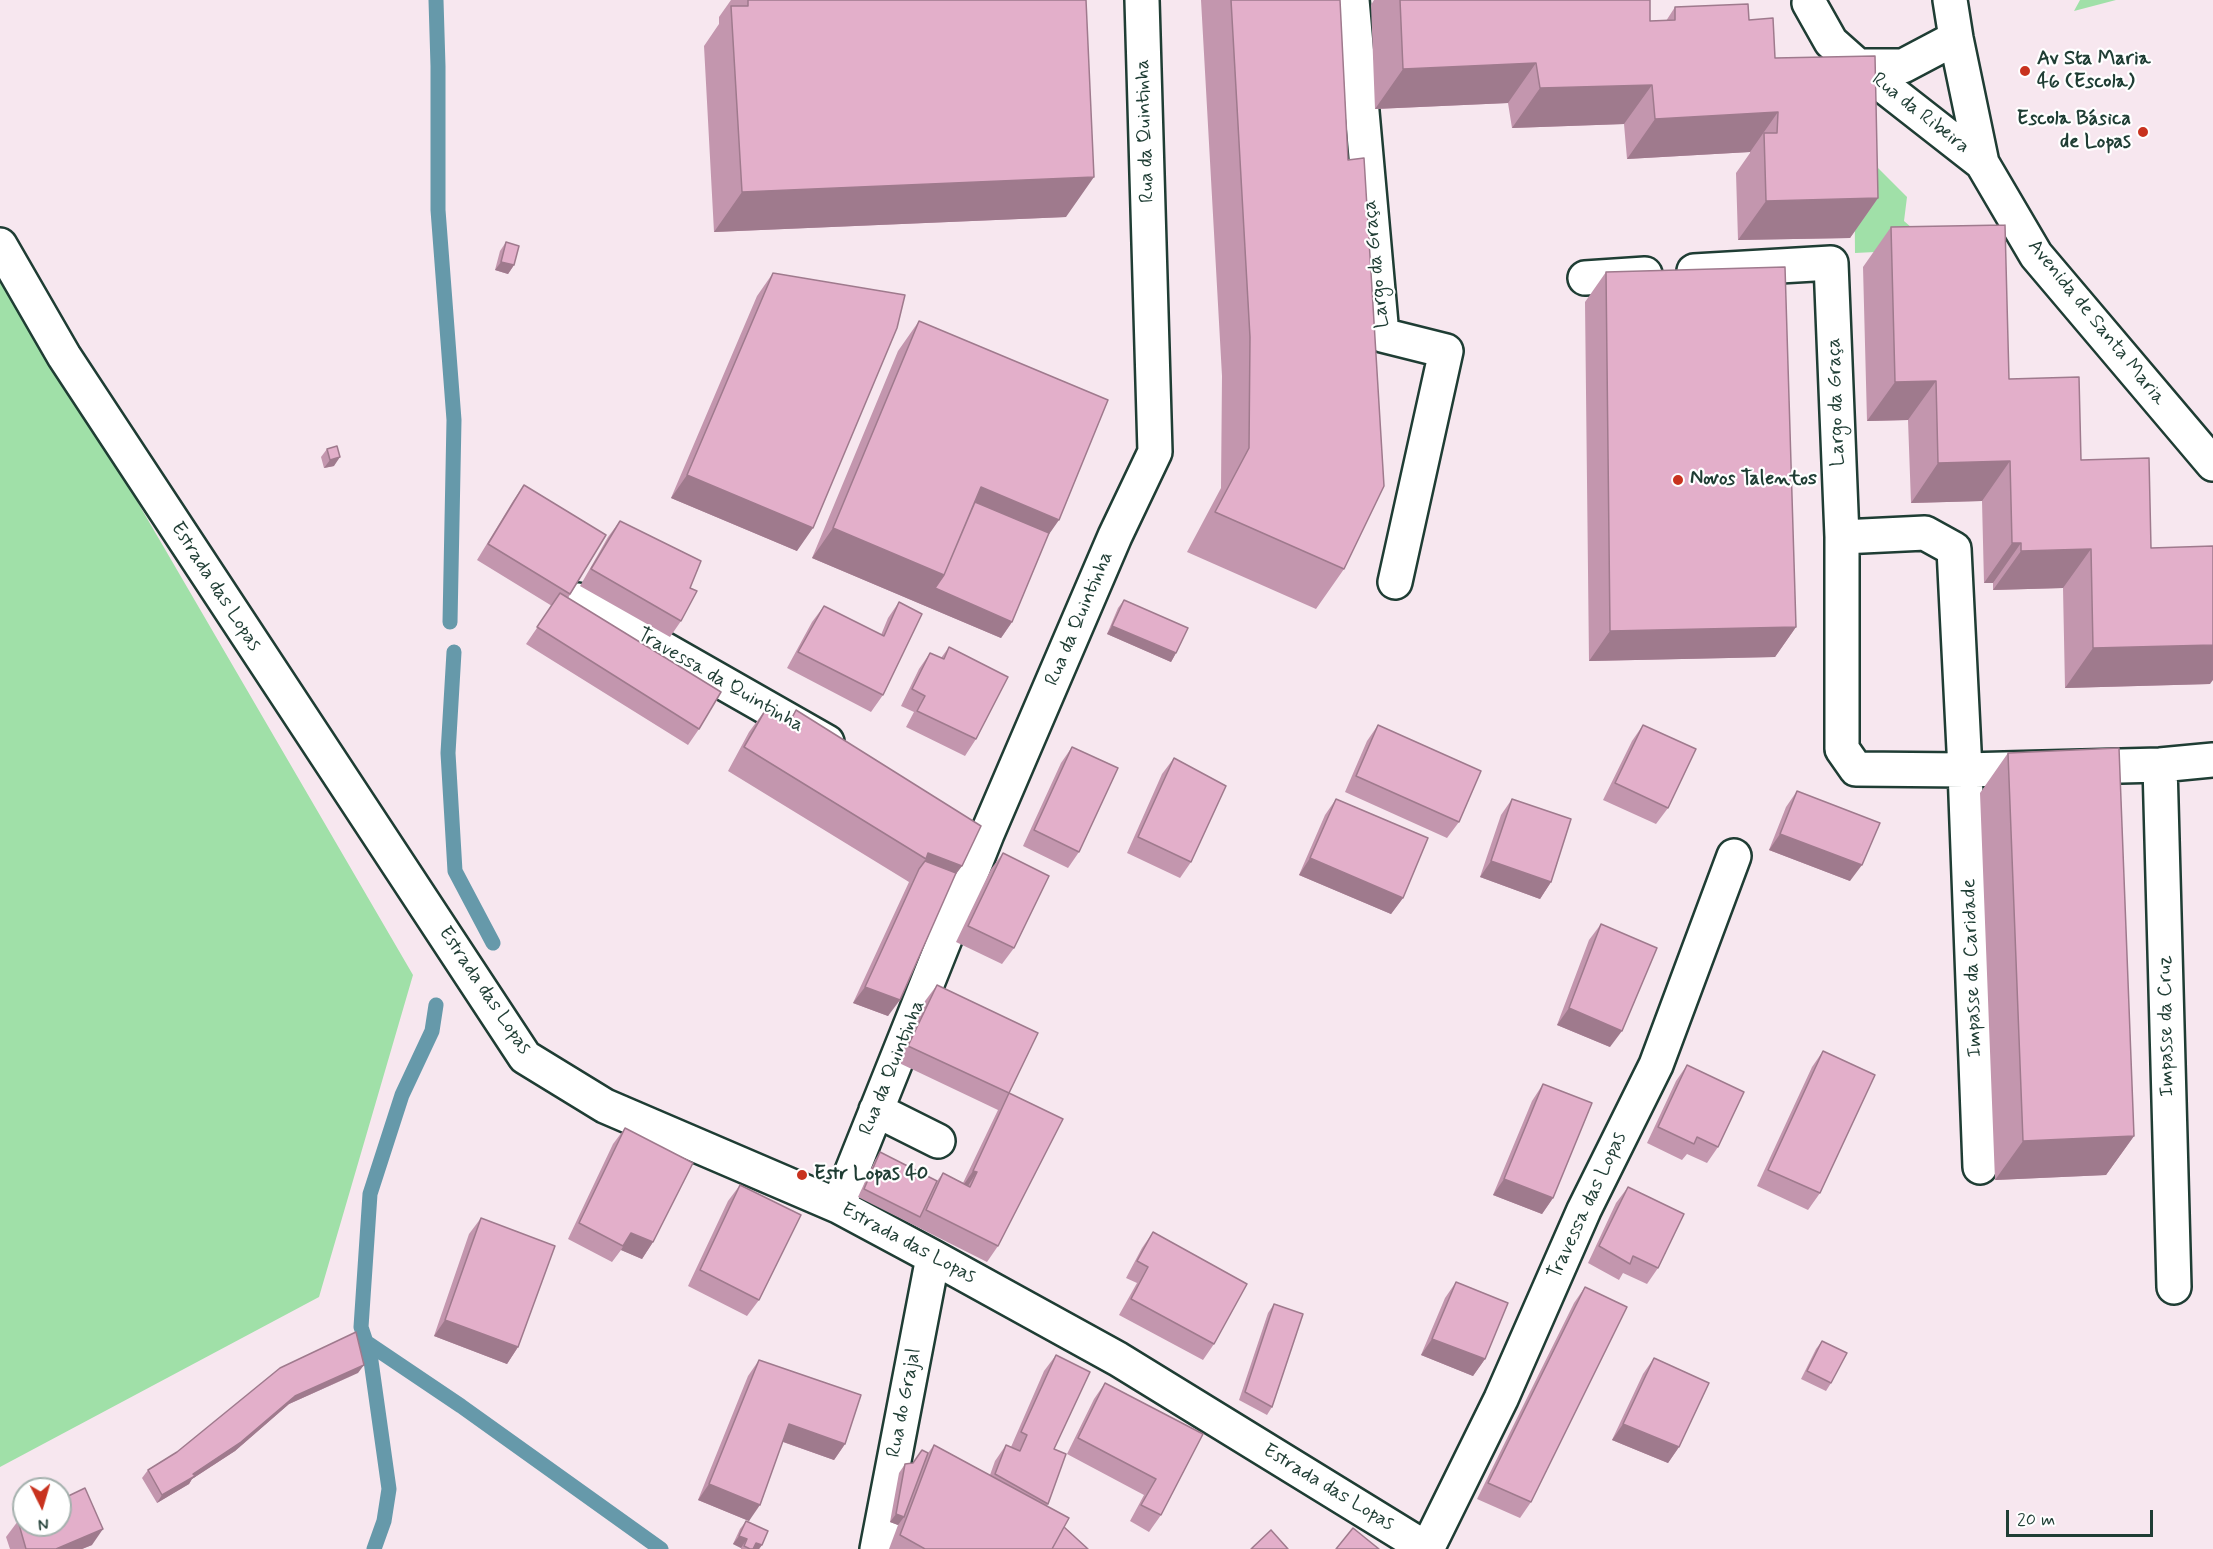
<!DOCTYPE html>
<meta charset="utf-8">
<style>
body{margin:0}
#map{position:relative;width:2213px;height:1549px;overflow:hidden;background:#f7e7ef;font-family:Mynerve,sans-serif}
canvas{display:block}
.north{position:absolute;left:12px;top:1477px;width:60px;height:60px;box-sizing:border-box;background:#fff;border:2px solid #a5b1ae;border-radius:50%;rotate:175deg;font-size:16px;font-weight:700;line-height:24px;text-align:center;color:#1f3d34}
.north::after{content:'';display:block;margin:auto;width:21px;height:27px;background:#c8321e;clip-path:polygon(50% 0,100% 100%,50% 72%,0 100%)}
.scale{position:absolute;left:2006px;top:1510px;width:147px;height:27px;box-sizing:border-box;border:3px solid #1f3d34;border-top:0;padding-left:8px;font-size:18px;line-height:21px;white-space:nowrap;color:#1f3d34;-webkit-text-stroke:4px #fff;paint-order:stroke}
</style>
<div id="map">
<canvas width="2213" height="1549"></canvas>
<div class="north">N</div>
<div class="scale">20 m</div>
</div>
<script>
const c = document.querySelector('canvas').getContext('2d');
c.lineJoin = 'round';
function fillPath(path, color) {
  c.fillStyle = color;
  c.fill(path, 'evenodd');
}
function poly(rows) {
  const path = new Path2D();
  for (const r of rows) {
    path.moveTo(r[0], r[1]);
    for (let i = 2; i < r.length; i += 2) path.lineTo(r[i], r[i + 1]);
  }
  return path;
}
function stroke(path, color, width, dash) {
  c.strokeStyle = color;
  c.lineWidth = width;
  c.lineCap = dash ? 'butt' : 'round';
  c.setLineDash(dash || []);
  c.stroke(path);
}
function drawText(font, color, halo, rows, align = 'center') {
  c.font = font + ' Mynerve,sans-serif';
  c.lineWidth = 4.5;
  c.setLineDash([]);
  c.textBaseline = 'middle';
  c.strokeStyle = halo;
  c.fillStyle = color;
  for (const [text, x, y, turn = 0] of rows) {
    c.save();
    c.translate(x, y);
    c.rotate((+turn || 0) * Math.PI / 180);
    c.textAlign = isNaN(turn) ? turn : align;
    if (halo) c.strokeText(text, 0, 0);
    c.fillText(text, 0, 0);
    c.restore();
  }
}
fillPath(poly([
 [2080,0,2116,0,2074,11],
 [1854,144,1907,197,1904,221,1936,249,1855,253],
 [0,266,413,975,319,1297,0,1467]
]), '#a0e0a8');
stroke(poly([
 [436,0,438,66,438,210,454,420,450,622],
 [454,652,448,753,455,871,493,943],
 [436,1005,432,1031,402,1095,370,1194,361,1327,366,1342,461,1406,661,1549],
 [366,1342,371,1361,389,1489,384,1521,374,1549]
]), '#69a', 15);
const minor = poly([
 [1352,0,1382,335,1446,351,1395,582],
 [1950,0,1956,38,1982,163,2036,255,2213,464],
 [1809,3,1831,42,1858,66,1903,66,1956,38],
 [1858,66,1982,163],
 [0,245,64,356,525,1057,605,1106,838,1206,933,1257,1118,1359,1427,1549],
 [1694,271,1831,263,1842,537,1842,749,1856,769,1965,770,2160,765,2213,760],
 [1585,278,1645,274],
 [1842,537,1925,533,1954,549,1965,770,1980,1167],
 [578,600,827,742],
 [2160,765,2174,1287],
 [876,1110,938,1141],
 [838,1206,987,834,1115,536,1155,452,1142,0],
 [877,1549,933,1257],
 [1427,1549,1501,1399,1584,1210,1656,1065,1734,856]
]);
stroke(minor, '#1f3d34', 38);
stroke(minor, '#fff', 33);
fillPath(poly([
 [731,0,1086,0,1066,217,714,232,704,46,719,24,719,17],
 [1201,0,1340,0,1348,160,1344,569,1316,609,1187,552,1221,488,1222,376],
 [1374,0,1650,0,1650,21,1666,21,1675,7,1749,20,1775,58,1878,198,1850,238,1738,240,1736,173,1750,153,1750,152,1627,159,1624,124,1512,128,1508,103,1375,109,1371,5],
 [1891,227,2009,379,2081,460,2151,548,2210,684,2065,688,2063,588,1993,590,1993,583,1984,583,1982,501,1911,503,1908,420,1867,421,1863,267],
 [506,242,514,265,508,274,495,270,500,251],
 [1606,272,1796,627,1775,657,1589,661,1585,302],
 [773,273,797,551,671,498,757,296],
 [919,321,1049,533,1012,622,1001,638,812,558,898,351],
 [327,449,334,466,324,468,321,457],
 [524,485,606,535,568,598,699,729,688,745,526,644,552,606,477,560,513,501],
 [620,521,690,588,681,621,670,637,580,586,608,537],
 [1124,600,1176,653,1171,662,1107,634,1118,608],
 [899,602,883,695,871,712,787,668,812,622,824,606,881,635,888,618],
 [949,647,976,739,965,756,906,727,914,712,901,706,919,669,930,653,941,658],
 [766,709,787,723,796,710,962,866,956,873,888,1016,853,1003,909,882,728,771,749,732],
 [1378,725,1459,822,1447,838,1345,792,1367,741],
 [1643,725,1668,808,1656,824,1603,800,1632,741],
 [1072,747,1079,852,1068,868,1023,846,1061,763],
 [2008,753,2134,1136,2106,1175,1995,1180,1980,793],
 [1174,758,1191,862,1180,878,1127,853,1162,774],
 [1797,791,1850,881,1769,850,1786,807],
 [1336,799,1403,898,1391,914,1299,875,1325,815],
 [1512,799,1551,882,1540,899,1480,877,1501,815],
 [1003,853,1014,948,1002,964,956,942,991,869],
 [1601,924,1610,1047,1557,1025,1589,940],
 [937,985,1009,1093,998,1246,987,1262,858,1197,875,1160,880,1152,937,1181,943,1173,963,1183,998,1110,897,1062,925,1001],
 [1823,1051,1820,1193,1808,1210,1757,1186,1812,1067],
 [1687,1065,1718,1147,1707,1163,1687,1154,1682,1160,1647,1143,1676,1081],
 [1543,1084,1553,1198,1542,1214,1493,1195,1532,1101],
 [625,1128,653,1242,642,1259,621,1250,612,1262,568,1239,613,1144],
 [740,1185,759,1300,747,1316,688,1286,728,1201],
 [1628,1187,1658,1268,1647,1284,1623,1273,1619,1280,1588,1263,1616,1203],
 [481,1218,518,1347,507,1364,434,1336,469,1234],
 [1153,1232,1214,1344,1203,1360,1119,1315,1137,1283,1126,1278,1142,1248],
 [1456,1282,1485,1359,1473,1376,1421,1355,1445,1298],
 [1585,1287,1531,1502,1520,1518,1477,1499,1574,1303],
 [1274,1304,1272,1407,1267,1415,1239,1400,1268,1313],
 [1822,1341,1831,1383,1826,1391,1801,1379,1816,1349],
 [1056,1355,1054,1449,1048,1504,1047,1506,1064,1527,1088,1549,889,1549,898,1525,890,1522,899,1473,905,1464,913,1463,928,1453,934,1445,990,1475,995,1461,1006,1445,1011,1447,1044,1371],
 [1654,1358,1679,1447,1668,1463,1612,1440,1643,1374],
 [759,1360,845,1444,834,1460,783,1442,749,1521,698,1500,748,1376],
 [358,1373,289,1404,235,1451,192,1479,189,1484,157,1503,142,1478,148,1470,177,1452],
 [1105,1383,1203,1434,1161,1515,1149,1532,1130,1521,1144,1495,1067,1454,1094,1399],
 [18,1521,92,1545,82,1549,10,1549,6,1537],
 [746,1521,762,1545,759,1549,741,1549,741,1548,733,1544,740,1529]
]), '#c396ae');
fillPath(poly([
 [1536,63,1508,103,1375,109,1403,69],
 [1652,85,1624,124,1512,128,1540,88],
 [1778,112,1750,152,1627,159,1655,119],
 [1094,177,1066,217,714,232,742,192],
 [1878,198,1850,238,1738,240,1766,201],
 [501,262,514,265,508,274,495,270],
 [1936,381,1908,420,1867,421,1895,382],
 [340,457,334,466,324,468,330,460],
 [2010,461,1982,501,1911,503,1938,463],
 [687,475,813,528,797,551,671,498],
 [981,487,1059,520,1038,550,964,519],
 [833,528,944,575,1012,622,1001,638,812,558],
 [2012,543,2021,543,1993,583,1984,583],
 [2091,549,2063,588,1993,590,2021,551],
 [1112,626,1176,653,1171,662,1107,634],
 [1796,627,1775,657,1589,661,1610,631],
 [2213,645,2213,680,2210,684,2065,688,2093,648],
 [1780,834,1862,865,1850,881,1769,850],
 [928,853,962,866,945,889,919,869,926,859],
 [1310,858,1403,898,1391,914,1299,875],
 [1491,861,1551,882,1540,899,1480,877],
 [865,987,900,1000,888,1016,853,1003],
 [1569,1008,1622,1031,1610,1047,1557,1025],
 [2134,1136,2106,1175,1995,1180,2023,1141],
 [973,1171,977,1172,966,1189,962,1187],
 [1504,1179,1553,1198,1542,1214,1493,1195],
 [631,1233,653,1242,642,1259,621,1250],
 [445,1320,518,1347,507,1364,434,1336],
 [1432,1339,1485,1359,1473,1376,1421,1355],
 [364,1365,358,1373,289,1404,235,1451,192,1479,189,1484,157,1503,162,1495,193,1474,295,1396],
 [789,1424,845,1444,834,1460,778,1440],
 [1623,1424,1679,1447,1668,1463,1612,1440],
 [709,1484,760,1505,749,1521,698,1500],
 [896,1514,904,1517,898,1525,890,1522],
 [103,1529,92,1545,82,1549,56,1549],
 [739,1536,747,1539,741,1548,733,1544],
 [756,1543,762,1545,759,1549,752,1549]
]), '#9f7a8d');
const building = poly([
 [748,0,1086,0,1094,177,742,192,731,6,748,6,748,0],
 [1231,0,1340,0,1348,160,1364,158,1384,486,1344,569,1215,512,1249,448,1250,337,1231,0],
 [1400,0,1650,0,1650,21,1675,20,1675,7,1748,4,1749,20,1773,18,1775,58,1875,56,1878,198,1766,201,1764,133,1777,133,1778,112,1655,119,1652,85,1540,88,1536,63,1403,69,1400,0],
 [2005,225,2009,379,2079,377,2081,460,2149,458,2151,548,2213,546,2213,645,2093,648,2091,549,2021,551,2021,543,2012,543,2010,461,1938,463,1936,381,1895,382,1891,227,2005,225],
 [506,242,519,246,514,265,501,262,506,242],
 [1785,267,1796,627,1610,631,1606,272,1785,267],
 [773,273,905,295,897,328,813,528,687,475,773,273],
 [919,321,1108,400,1059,520,981,487,944,575,833,528,919,321],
 [337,446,340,457,330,460,327,449,337,446],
 [524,485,606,535,570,594,488,544,524,485],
 [975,502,1049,533,1012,622,935,588,944,575,975,502],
 [620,521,701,561,690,588,697,591,681,621,591,569,620,521],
 [560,593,721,692,699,729,537,627,560,593],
 [1124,600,1188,628,1176,653,1112,626,1124,600],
 [899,602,922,614,883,695,798,652,824,606,884,636,899,602],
 [949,647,1008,677,976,739,917,711,925,696,912,689,930,653,944,659,949,647],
 [766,709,789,724,796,710,981,826,962,866,928,853,926,859,744,747,766,709],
 [1378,725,1481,771,1459,822,1356,776,1378,725],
 [1643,725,1696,749,1668,808,1615,783,1643,725],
 [1072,747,1118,768,1079,852,1034,830,1072,747],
 [2119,748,2134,1136,2023,1141,2008,753,2119,748],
 [1174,758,1226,786,1191,862,1138,837,1174,758],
 [1797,791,1880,823,1862,865,1780,834,1797,791],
 [1336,799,1428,838,1403,898,1310,858,1336,799],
 [1512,799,1571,819,1551,882,1491,861,1512,799],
 [1003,853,1049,876,1014,948,968,926,1003,853],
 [925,861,956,873,900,1000,865,987,919,869,925,861],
 [1601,924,1657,948,1622,1031,1569,1008,1601,924],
 [937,985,1038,1033,1009,1093,908,1046,937,985],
 [1823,1051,1875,1075,1820,1193,1768,1170,1823,1051],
 [1687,1065,1744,1092,1718,1147,1697,1137,1694,1144,1658,1127,1687,1065],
 [1543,1084,1592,1103,1553,1198,1504,1179,1543,1084],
 [1009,1093,1063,1119,998,1246,926,1210,943,1173,970,1187,977,1172,973,1171,1009,1093],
 [625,1128,693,1163,653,1242,631,1233,623,1246,579,1223,625,1128],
 [880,1152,937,1181,920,1217,864,1189,880,1152],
 [740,1185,801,1215,759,1300,700,1270,740,1185],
 [1628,1187,1684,1214,1658,1268,1633,1256,1630,1264,1599,1246,1628,1187],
 [481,1218,555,1246,518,1347,445,1320,481,1218],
 [1153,1232,1247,1284,1214,1344,1131,1299,1148,1267,1137,1261,1153,1232],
 [1456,1282,1508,1303,1485,1359,1432,1339,1456,1282],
 [1585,1287,1627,1307,1531,1502,1488,1483,1585,1287],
 [1274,1304,1303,1314,1272,1407,1245,1392,1274,1304],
 [356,1332,364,1365,295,1396,241,1442,193,1474,195,1476,162,1495,148,1470,177,1452,280,1368,356,1332],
 [1822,1341,1847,1353,1831,1383,1807,1371,1822,1341],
 [1056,1355,1090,1372,1054,1449,1066,1454,1048,1504,995,1474,1006,1445,1020,1451,1027,1435,1021,1432,1056,1355],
 [1654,1358,1709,1383,1679,1447,1623,1424,1654,1358],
 [759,1360,861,1395,845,1444,789,1424,760,1505,709,1484,759,1360],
 [1105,1383,1203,1434,1161,1515,1141,1505,1156,1479,1078,1438,1105,1383],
 [934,1445,1069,1518,1052,1549,925,1549,900,1535,934,1445],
 [922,1450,928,1453,904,1517,896,1514,905,1464,913,1463,922,1450],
 [85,1488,103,1529,56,1549,26,1549,18,1521,24,1517,24,1525,60,1525,60,1500,85,1488],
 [746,1521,768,1531,762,1545,756,1543,753,1549,750,1549,744,1546,747,1539,739,1536,746,1521],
 [1064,1527,1088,1549,1052,1549,1064,1527],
 [1353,1528,1379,1549,1336,1549,1353,1528],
 [1271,1530,1288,1549,1251,1549,1271,1530]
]);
fillPath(building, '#e3afca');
stroke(building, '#9f7a8d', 1.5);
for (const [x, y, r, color] of [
 [2025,71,6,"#c8321e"],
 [2143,132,6,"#c8321e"],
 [1678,480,6,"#c8321e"],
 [802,1175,6,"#c8321e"]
]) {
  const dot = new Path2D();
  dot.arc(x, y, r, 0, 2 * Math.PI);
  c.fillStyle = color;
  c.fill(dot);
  stroke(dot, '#fff', 2);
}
drawText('bold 20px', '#1f3d34', '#fff', [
 ["Av Sta Maria",2037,60],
 ["46 (Escola)",2037,83],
 ["Escola Básica",2131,120,"right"],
 ["de Lopas",2131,143,"right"],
 ["Novos Talentos",1690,480],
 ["Estr Lopas 40",814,1175]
], 'left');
drawText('20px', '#1f3d34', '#fff', [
 ["Rua da Ribeira",1920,114,38],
 ["Rua da Quintinha",1146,131,-92],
 ["Largo da Graça",1377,264,-96],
 ["Avenida de Santa Maria",2096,323,51],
 ["Largo da Graça",1837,402,-92],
 ["Estrada das Lopas",215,587,57],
 ["Rua da Quintinha",1080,619,-67],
 ["Travessa da Quintinha",720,681,30],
 ["Impasse da Caridade",1973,968,-92],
 ["Estrada das Lopas",484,991,56],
 ["Impasse da Cruz",2167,1026,-91],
 ["Rua da Quintinha",893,1068,-68],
 ["Travessa das Lopas",1588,1206,-65],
 ["Estrada das Lopas",908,1244,28],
 ["Rua do Grajal",905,1403,-79],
 ["Estrada das Lopas",1328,1488,31]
]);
</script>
